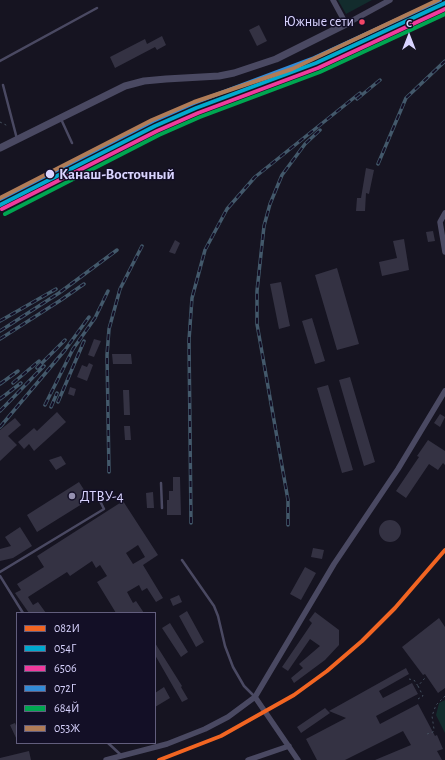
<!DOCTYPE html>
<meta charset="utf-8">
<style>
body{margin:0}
#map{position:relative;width:445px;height:760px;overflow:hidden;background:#161421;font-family:"Alegreya Sans",sans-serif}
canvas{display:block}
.legend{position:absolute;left:16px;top:612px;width:140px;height:132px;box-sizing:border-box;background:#130f26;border:1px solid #625e7d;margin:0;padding:5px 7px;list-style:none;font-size:12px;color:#d9d4ff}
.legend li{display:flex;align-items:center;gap:8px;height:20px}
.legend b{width:20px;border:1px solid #625e7d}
.north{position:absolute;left:389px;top:16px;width:40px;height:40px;-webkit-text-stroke:3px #130f26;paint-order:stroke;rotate:0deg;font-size:11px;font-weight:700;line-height:16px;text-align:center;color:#d9d4ff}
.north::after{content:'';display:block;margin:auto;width:14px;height:18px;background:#d9d4ff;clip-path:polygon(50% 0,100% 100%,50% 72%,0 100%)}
</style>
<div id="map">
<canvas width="445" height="760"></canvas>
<ul class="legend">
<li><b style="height:5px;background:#f26522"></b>082И</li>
<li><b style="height:5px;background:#00a9ce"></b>054Г</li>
<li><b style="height:5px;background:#f13a9d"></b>6506</li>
<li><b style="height:5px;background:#338bd7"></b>072Г</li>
<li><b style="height:5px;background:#00a651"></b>684Й</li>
<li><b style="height:5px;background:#b07c57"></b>053Ж</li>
</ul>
<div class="north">С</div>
</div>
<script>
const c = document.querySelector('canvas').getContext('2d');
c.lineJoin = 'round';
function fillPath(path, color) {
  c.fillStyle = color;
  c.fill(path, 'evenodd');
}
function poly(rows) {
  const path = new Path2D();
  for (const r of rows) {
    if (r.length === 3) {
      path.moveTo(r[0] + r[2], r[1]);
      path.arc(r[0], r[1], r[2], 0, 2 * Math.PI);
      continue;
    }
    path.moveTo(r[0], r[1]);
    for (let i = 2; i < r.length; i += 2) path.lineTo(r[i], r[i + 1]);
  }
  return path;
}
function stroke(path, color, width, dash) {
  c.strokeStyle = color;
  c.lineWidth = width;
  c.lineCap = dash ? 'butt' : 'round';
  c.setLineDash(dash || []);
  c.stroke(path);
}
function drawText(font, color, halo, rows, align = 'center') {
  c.font = font + ' "Alegreya Sans",sans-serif';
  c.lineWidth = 3;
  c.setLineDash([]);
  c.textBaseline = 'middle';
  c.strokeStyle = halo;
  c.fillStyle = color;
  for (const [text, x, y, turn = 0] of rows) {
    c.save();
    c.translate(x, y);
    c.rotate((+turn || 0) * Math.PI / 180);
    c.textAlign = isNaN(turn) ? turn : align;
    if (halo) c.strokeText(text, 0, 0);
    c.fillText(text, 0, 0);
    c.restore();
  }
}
fillPath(poly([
 [338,0,372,0,346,14],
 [445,700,445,733,436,715,439,703]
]), '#132c2d');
fillPath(poly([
 [259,25,267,41,257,46,249,30],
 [162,36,166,45,157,50,155,47,115,68,110,57,145,39,147,44],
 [366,168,374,170,369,194,366,193,365,211,356,211,357,198,361,198],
 [433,231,435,241,428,242,426,232],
 [404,239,409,270,382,276,379,262,397,258,393,241],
 [175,240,180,243,175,254,169,252],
 [337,268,359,344,337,350,315,275],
 [281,282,290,326,279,329,270,284],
 [312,318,325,361,315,364,302,321],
 [94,339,101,341,94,357,88,355],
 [112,354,131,354,132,364,113,364],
 [89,363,93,365,87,381,77,377,82,365,87,367],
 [350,377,375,462,364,466,339,380],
 [328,385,353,470,342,473,317,388],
 [70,387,76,389,74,396,68,394],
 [123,390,129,390,130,415,124,415],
 [57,412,66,422,34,451,29,444,24,449,18,442,34,428,37,431],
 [440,414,445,417,440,427,434,423],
 [15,418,21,425,8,436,17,445,0,461,0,430],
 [124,426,130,426,131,440,125,440],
 [428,440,445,451,445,465,443,463,438,470,429,464,406,498,396,491,419,457,417,456],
 [61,456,66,464,56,470,49,460],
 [173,477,180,477,181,515,167,515,167,500,169,500,169,491,173,491],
 [79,482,90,499,37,532,27,515],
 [153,492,154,508,147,508,146,493],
 [123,501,158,555,143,565,163,598,156,602,147,588,142,591,139,585,127,592,133,603,136,601,144,613,116,613,97,582,107,576,100,565,96,568,92,561,70,576,67,572,28,597,33,605,38,602,46,613,29,613,15,593,21,590,17,584,44,567,37,556],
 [138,545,145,557,133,564,126,553],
 [390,531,11],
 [20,527,32,546,13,558,0,561,0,549,11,546,5,537],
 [313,548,324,550,322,559,311,557],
 [305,567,316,573,301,600,290,594],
 [179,595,182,602,173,606,170,599],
 [187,611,204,642,196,647,179,616],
 [315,612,339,630,339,645,325,660,294,683,291,678,303,668,299,664,320,646,310,639,288,671,282,667,312,623,309,620],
 [439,618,445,627,445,688,438,693,425,674,423,675,402,647],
 [170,623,188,652,181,657,162,628],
 [155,643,182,686,181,687,188,699,182,702,155,655],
 [406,668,409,674,379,691,383,698,412,683,418,694,376,716,380,724,418,704,435,736,437,735,443,749,437,751,442,760,375,760,411,745,403,731,345,760,317,760,306,739,346,718,329,711],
 [164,687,170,698,155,707,155,693],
 [325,708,330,713,301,733,297,727],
 [15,723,17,728,17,740,10,725],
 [29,751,31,760,0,760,0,758]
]), '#343243');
stroke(poly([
 [0,122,8,126],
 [409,679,414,680,418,686],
 [418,699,423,696,418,686,425,678],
 [427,734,433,732,434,729,432,716,436,705,445,696]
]), '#44505f', 1, [2, 3]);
stroke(poly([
 [0,61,97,8],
 [3,85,17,139],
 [61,119,72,143],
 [161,483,162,508],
 [182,560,214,606,218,616,225,646,233,667,244,686,255,697],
 [0,572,104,509,100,501],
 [0,576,23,613],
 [108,743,121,755]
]), '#4a4962', 2.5);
stroke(poly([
 [333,0,346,24,390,0],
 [445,213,440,222,445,252],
 [255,697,298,760],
 [106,760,167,744,205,729,228,717,255,697,334,564,398,469,445,391],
 [248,760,289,746]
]), '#4a4962', 5.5);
stroke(poly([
 [0,148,125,86,144,81,166,79,219,76,234,73,276,59,346,24]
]), '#4a4962', 7);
const rail = poly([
 [357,99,380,80],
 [378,164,406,98,445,61],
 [0,321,56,289],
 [0,331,59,293,117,250],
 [0,339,61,300,84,284],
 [37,368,65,340],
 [13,383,39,361],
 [0,384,18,371],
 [0,399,21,383],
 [58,402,84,341],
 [45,405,73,349,95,318,108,291],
 [51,407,57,393],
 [0,411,44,366],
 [0,427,65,350,89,317],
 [109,472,107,355,109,329,120,289,142,246],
 [191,523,189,340,192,298,205,250,227,209,255,177,360,93],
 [288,525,288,500,257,324,257,291,264,226,270,204,282,175,305,144,320,130]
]);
stroke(rail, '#43596b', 3.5);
stroke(rail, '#130f26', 2, [6]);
stroke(poly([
 [159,760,221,736,294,695,327,671,362,641,395,608,445,550]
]), '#f26522', 4);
stroke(poly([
 [0,205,155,126,196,108,316,63,445,3]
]), '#00a9ce', 4);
stroke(poly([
 [2,209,157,131,198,113,318,68,445,9]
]), '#f13a9d', 4);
stroke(poly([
 [0,199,153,121,194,103,314,58,440,0]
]), '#338bd7', 4);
stroke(poly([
 [5,214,159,135,200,117,320,72,445,14]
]), '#00a651', 4);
stroke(poly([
 [0,198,152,120,194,102,292,69,438,0]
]), '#b07c57', 4);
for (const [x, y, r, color] of [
 [362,22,3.5,"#f34667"],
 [50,174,5,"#d9d4ff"],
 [72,496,4,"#9591b1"]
]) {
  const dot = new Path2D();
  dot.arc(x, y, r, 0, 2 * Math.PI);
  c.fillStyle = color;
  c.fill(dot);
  stroke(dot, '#130f26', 1.5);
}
drawText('14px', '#d9d4ff', '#130f26', [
 ["Южные сети",354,22]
], 'right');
drawText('bold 15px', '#d9d4ff', '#130f26', [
 ["Канаш-Восточный",59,174]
], 'left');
drawText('15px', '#d9d4ff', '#130f26', [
 ["ДТВУ-4",80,496]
], 'left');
</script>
